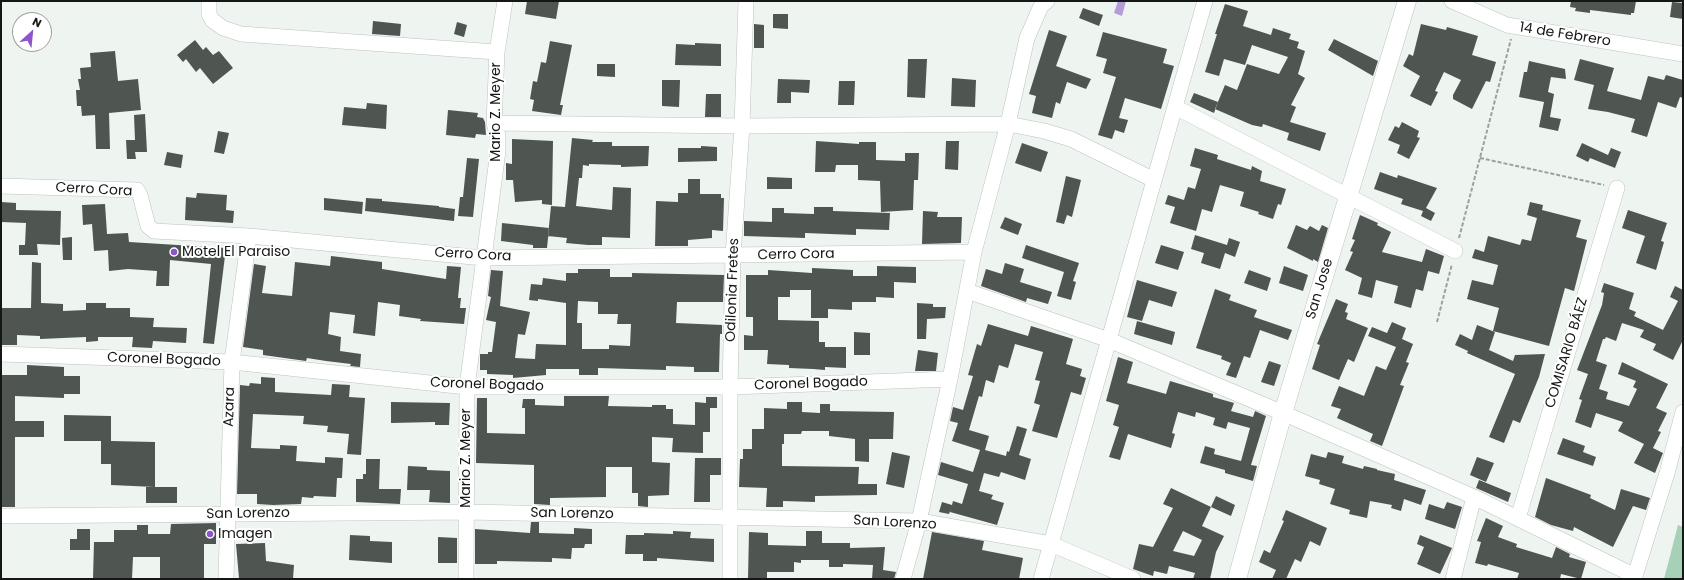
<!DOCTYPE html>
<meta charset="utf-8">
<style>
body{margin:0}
#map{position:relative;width:1684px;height:580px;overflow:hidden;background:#eef4f0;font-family:Poppins,sans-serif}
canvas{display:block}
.frame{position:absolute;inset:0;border:2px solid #141715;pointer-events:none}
.north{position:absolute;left:12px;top:12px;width:40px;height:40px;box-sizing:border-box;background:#fff;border:1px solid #a1a2a1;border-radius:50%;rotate:27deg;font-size:11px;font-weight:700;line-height:16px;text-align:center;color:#141715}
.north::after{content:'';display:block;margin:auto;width:14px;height:18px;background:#8d54cc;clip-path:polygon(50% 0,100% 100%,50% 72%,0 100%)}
</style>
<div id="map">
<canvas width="1684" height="580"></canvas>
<div class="frame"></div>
<div class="north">N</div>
</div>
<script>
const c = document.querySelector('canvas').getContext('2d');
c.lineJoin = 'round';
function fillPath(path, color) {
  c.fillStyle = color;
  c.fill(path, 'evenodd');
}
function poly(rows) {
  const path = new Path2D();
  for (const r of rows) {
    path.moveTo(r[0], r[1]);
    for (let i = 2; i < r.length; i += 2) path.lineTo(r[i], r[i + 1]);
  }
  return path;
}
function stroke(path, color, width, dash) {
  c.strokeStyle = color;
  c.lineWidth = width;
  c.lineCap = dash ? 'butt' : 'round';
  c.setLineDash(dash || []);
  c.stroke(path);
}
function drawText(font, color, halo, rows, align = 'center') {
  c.font = font + ' Poppins,sans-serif';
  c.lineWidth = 4;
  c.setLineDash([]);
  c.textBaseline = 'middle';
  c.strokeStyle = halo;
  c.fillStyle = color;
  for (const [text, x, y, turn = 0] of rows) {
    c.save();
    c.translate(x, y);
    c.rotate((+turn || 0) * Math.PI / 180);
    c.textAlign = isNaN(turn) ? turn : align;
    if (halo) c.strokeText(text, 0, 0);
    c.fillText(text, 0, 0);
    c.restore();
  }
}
fillPath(poly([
 [1678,525,1683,527,1683,579,1664,579]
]), '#a6d1b7');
fillPath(poly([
 [1118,1,1126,1,1122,16,1114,13]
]), '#b59cd9');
fillPath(poly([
 [527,1,559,1,556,19,525,14],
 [1571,1,1636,1,1634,13,1631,13,1631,15,1590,10,1590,13,1575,11,1576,8,1570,7],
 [1672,2,1683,3,1683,19,1670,17],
 [1225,4,1248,11,1243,26,1271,35,1273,28,1291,34,1289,39,1299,42,1297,48,1305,51,1298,74,1305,78,1291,105,1296,107,1290,122,1326,133,1320,151,1287,140,1289,133,1263,124,1262,127,1252,125,1215,109,1225,85,1237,90,1247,64,1279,74,1288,57,1252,45,1245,65,1224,59,1219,76,1205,72,1217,34,1215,34],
 [1083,8,1103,15,1099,26,1079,18],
 [773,14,788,14,788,29,773,28],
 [373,21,401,24,400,36,372,34],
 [457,22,467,25,464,37,454,34],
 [754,24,764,25,764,48,754,48],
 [1421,24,1446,30,1447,27,1478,36,1472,55,1496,62,1490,82,1486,81,1472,109,1453,99,1453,95,1461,80,1444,72,1435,91,1438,92,1431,106,1410,96,1420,76,1403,66,1409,54,1413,56],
 [1049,30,1067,36,1056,66,1091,79,1086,89,1067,82,1060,104,1056,102,1052,118,1032,113,1036,96,1029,94],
 [1103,32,1167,49,1163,63,1174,66,1161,109,1125,98,1119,118,1128,120,1124,133,1115,130,1112,139,1098,135,1116,77,1103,73,1107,59,1096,56],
 [1334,39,1378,61,1373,76,1328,50],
 [195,40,203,50,206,47,213,55,219,51,233,68,213,84,200,68,196,72,186,59,183,62,177,55],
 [550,41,572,45,560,105,563,105,561,115,532,111,534,100,530,99,533,81,537,82,541,62,546,63],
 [695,43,721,44,721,66,675,65,676,44,695,45],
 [115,51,118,81,138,79,141,110,109,113,110,149,96,149,95,115,82,116,81,106,77,106,76,90,80,90,78,79,81,79,80,68,91,67,90,53],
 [908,59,927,59,925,98,907,97],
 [1580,59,1614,68,1607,91,1641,100,1648,76,1664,80,1666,75,1683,80,1683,98,1680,97,1676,108,1658,102,1647,137,1631,132,1635,119,1608,112,1588,109,1594,85,1574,80],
 [1529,61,1565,69,1566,79,1551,77,1548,92,1554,94,1550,117,1561,119,1558,131,1539,127,1544,102,1519,97,1524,72,1527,72],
 [597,64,615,64,615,77,597,76],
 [952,78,976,80,975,107,951,106],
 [778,79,810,80,809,93,791,92,791,103,777,103],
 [662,80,680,80,679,107,662,106],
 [839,81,855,81,854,105,838,105],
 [1194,93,1218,102,1214,113,1190,102],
 [706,94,721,94,721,117,705,117],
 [367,103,387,105,386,129,342,125,344,107,366,109],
 [448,110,478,113,477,117,483,118,485,122,486,135,476,134,475,138,446,135],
 [145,114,147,152,135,152,136,159,127,159,126,140,135,140,134,115],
 [1402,122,1419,131,1417,137,1420,138,1409,159,1397,153,1400,145,1388,140,1395,126,1399,128],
 [218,131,229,133,224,154,214,152],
 [572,138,593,140,592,142,612,142,612,146,649,146,648,166,621,167,621,165,589,164,589,166,583,165,582,178,579,178,576,206,612,210,613,187,631,188,630,238,602,237,602,245,588,245,566,243,567,238,548,236,551,206,565,207],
 [512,139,553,141,552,205,542,204,542,200,515,202,513,180,506,180,506,163,512,164],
 [816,141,859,144,859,142,876,142,876,160,905,161,905,153,919,153,918,180,914,180,913,210,881,212,880,181,858,180,858,165,836,165,835,172,815,172],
 [946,141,959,141,958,170,945,169],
 [1022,143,1048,152,1041,172,1015,163],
 [1582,143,1608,155,1611,148,1621,152,1615,168,1590,158,1588,162,1576,156],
 [701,146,717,147,717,161,678,162,678,148,701,148],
 [1195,148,1218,155,1217,159,1251,170,1252,166,1262,171,1260,181,1286,189,1281,205,1278,204,1273,219,1258,214,1259,212,1240,206,1244,192,1220,185,1212,212,1202,209,1196,231,1170,223,1175,207,1165,204,1168,195,1184,200,1188,187,1195,189,1201,169,1190,166],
 [167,152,183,155,181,168,164,165],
 [467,158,479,159,473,217,458,216,460,197,463,197],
 [1380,172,1397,178,1398,175,1437,188,1426,208,1435,213,1431,221,1421,216,1423,211,1401,204,1403,199,1374,189],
 [1066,176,1081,180,1072,217,1067,215,1064,224,1056,222],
 [767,177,792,178,792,189,767,189],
 [688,179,700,179,700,194,721,194,721,198,724,198,723,231,712,230,712,238,688,240,688,246,655,246,656,201,678,202,678,193,688,193],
 [197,193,227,195,226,210,234,211,233,223,185,220,186,197,196,198],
 [324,198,363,202,362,214,324,210],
 [366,198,382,199,382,201,439,206,439,207,455,209,454,221,365,211],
 [1,202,16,203,16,210,61,211,60,245,37,244,38,255,19,255,19,245,25,245,26,223,1,222],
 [1530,202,1543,205,1542,210,1581,220,1576,237,1587,240,1574,291,1565,288,1549,346,1493,331,1499,308,1467,299,1472,280,1493,285,1498,265,1472,258,1475,249,1484,252,1488,236,1520,245,1522,239,1531,241,1537,218,1527,215],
 [105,204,107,234,128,233,129,242,226,248,214,344,203,343,211,264,170,260,169,286,156,286,157,271,128,269,109,271,108,250,94,251,92,224,83,225,82,205],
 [814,207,833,207,833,211,890,213,889,230,856,229,856,235,805,233,805,238,744,236,744,221,772,222,772,208,784,208,784,213,814,214],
 [1628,210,1667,223,1661,241,1664,242,1656,270,1636,263,1645,236,1622,228],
 [923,211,938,212,937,217,962,217,961,243,922,244],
 [1360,215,1378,223,1377,225,1391,232,1382,252,1422,262,1426,249,1444,256,1439,274,1428,271,1423,291,1416,289,1411,308,1394,303,1398,286,1376,280,1372,298,1358,294,1362,278,1345,270,1353,252,1350,251,1355,240,1352,239],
 [1005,217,1022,224,1018,235,1000,228],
 [502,223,549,228,547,248,533,248,533,245,501,241],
 [1296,225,1307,230,1310,226,1319,231,1322,225,1328,228,1318,262,1313,259,1313,261,1287,248],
 [1195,235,1227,245,1229,238,1240,242,1235,257,1225,253,1220,269,1201,263,1204,253,1191,249],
 [72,237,72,260,63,260,62,238],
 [1026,245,1079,263,1073,281,1076,282,1071,300,1057,296,1064,272,1022,258],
 [1161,245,1184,252,1178,270,1155,263],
 [331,256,382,262,382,269,446,279,447,266,461,267,458,298,461,298,460,308,466,308,464,324,420,321,421,319,399,316,400,305,378,302,375,336,353,333,355,315,330,312,328,334,341,337,340,351,361,354,360,367,350,366,351,364,326,361,307,358,306,361,263,355,263,350,243,347,254,264,266,266,262,293,292,296,295,262,330,266],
 [32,262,41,263,41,303,63,304,63,311,86,310,86,303,106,303,106,308,130,308,130,317,154,318,153,327,187,328,186,343,153,341,152,348,132,347,133,337,98,337,98,341,86,342,86,337,40,339,40,336,17,335,17,345,1,345,1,308,31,308],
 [1005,263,1024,269,1020,282,1052,292,1048,304,1027,298,1026,302,981,286,986,269,1002,274],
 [877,266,916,267,916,283,894,282,894,298,876,297,876,302,852,302,852,310,828,309,828,318,811,318,811,290,790,290,790,297,778,297,778,320,819,321,819,342,825,342,825,347,846,347,846,368,825,367,825,370,813,369,789,368,789,365,767,364,768,350,744,350,744,335,753,336,753,317,746,317,746,275,768,275,768,270,812,273,812,268,853,270,853,276,877,276],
 [1284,266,1308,275,1303,291,1279,283],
 [578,269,610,269,610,277,632,277,632,273,724,275,723,302,677,302,676,323,722,325,722,334,720,334,719,372,694,372,694,367,666,366,666,370,598,368,598,375,579,375,579,369,546,369,546,375,513,378,513,375,487,374,487,370,480,370,480,354,488,354,488,352,492,352,496,322,486,320,491,297,488,296,491,270,503,271,500,306,530,312,525,335,518,334,515,358,535,359,536,344,566,345,566,303,538,299,538,301,529,300,531,284,542,285,543,278,566,281,566,273,578,273],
 [578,301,598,302,598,314,618,314,617,324,631,324,630,346,609,345,609,349,582,349,582,323,577,323],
 [1249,270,1271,278,1267,291,1244,283],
 [1137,280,1177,292,1172,307,1149,300,1142,321,1127,317],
 [1604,283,1634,293,1629,309,1636,312,1634,316,1663,330,1678,301,1670,297,1675,286,1683,290,1683,340,1673,360,1653,350,1656,344,1640,337,1644,330,1622,323,1616,341,1606,337,1605,339,1603,339,1596,361,1607,365,1599,389,1608,392,1606,399,1629,406,1637,389,1633,387,1636,381,1618,374,1622,362,1668,384,1656,408,1667,413,1658,431,1661,432,1653,448,1663,453,1655,473,1634,463,1644,444,1618,431,1623,422,1596,413,1591,428,1575,422,1582,400,1579,399,1588,374,1577,370,1602,305,1604,293,1601,292],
 [1215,289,1231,295,1229,300,1257,310,1254,317,1292,330,1288,340,1260,330,1250,358,1244,356,1236,378,1226,375,1231,363,1221,359,1222,356,1196,348],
 [1336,299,1348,304,1345,312,1348,313,1346,319,1368,328,1354,362,1348,359,1339,380,1312,369,1320,345,1317,344],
 [917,303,933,304,933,307,946,307,945,318,927,319,926,339,917,339],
 [1137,321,1175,332,1172,345,1134,334],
 [1392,322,1406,328,1402,339,1413,344,1406,362,1409,363,1400,385,1404,386,1382,446,1370,441,1373,434,1337,418,1341,409,1331,406,1339,386,1364,396,1376,366,1386,370,1396,347,1368,336,1372,327,1387,333],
 [988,324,1028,336,1031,326,1073,339,1066,364,1082,369,1080,376,1086,378,1081,395,1071,392,1057,438,1032,431,1040,405,1034,403,1040,381,1035,380,1043,352,1015,344,1008,368,999,365,994,383,986,380,982,397,979,396,969,430,989,436,985,450,1006,456,1007,451,1009,452,1017,426,1027,429,1019,455,1031,459,1025,480,1001,472,999,477,984,473,979,491,993,495,991,499,1004,503,997,525,950,512,951,509,949,514,939,512,942,502,952,505,953,501,962,504,968,484,938,475,941,462,973,472,980,450,952,441,958,423,950,421,953,407,963,410,973,376,968,375,977,344,981,346],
 [1477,325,1495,332,1489,350,1513,361,1515,355,1545,354,1539,377,1520,423,1513,420,1504,443,1489,437,1515,374,1467,353,1468,351,1455,345,1460,334,1472,340],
 [854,332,870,333,870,355,854,355],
 [918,350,938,353,936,371,915,371],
 [1118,357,1133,362,1127,383,1166,394,1170,381,1213,394,1213,397,1234,403,1231,411,1253,417,1255,411,1266,416,1251,465,1257,466,1253,481,1225,473,1225,470,1200,463,1205,446,1215,449,1214,454,1241,461,1250,428,1228,422,1226,429,1213,425,1215,418,1196,412,1195,417,1178,412,1172,433,1175,434,1171,448,1128,434,1120,460,1109,457,1119,427,1113,425,1119,405,1106,401],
 [1269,361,1281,365,1274,386,1261,382],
 [27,365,64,367,64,376,80,376,80,394,64,394,64,398,15,396,15,421,44,421,44,437,15,437,15,507,1,507,1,375,27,375],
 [261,377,275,378,275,392,331,395,332,384,350,385,349,397,365,398,361,455,347,454,349,434,327,432,328,426,303,424,304,416,253,414,251,448,280,449,280,445,297,446,296,461,325,463,325,457,343,458,342,478,337,478,336,497,314,496,313,498,302,497,301,504,273,505,257,504,257,494,237,494,240,385,249,386,250,383,261,384],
 [564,396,609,396,608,406,652,407,652,405,666,405,666,409,673,409,673,424,695,425,695,402,706,403,706,397,717,397,717,408,710,408,710,432,703,432,703,453,672,452,673,438,652,437,652,462,670,463,669,495,648,496,648,507,638,506,638,493,632,493,632,467,606,467,606,497,550,498,550,505,534,504,534,465,476,463,477,398,487,398,487,433,525,434,525,408,522,408,523,399,535,399,535,405,564,406],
 [391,402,450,403,449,425,435,425,435,422,391,423],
 [787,402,802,402,802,412,820,413,820,404,830,404,830,411,894,412,893,439,869,439,869,462,855,461,855,439,829,436,829,431,802,431,801,434,784,434,784,444,782,444,782,466,859,467,858,484,877,484,877,495,815,496,815,502,783,501,783,507,766,507,767,488,739,487,740,459,743,459,743,449,752,449,752,429,764,429,764,408,787,409],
 [64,415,111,416,111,441,155,442,155,487,111,485,111,464,101,464,101,441,64,441],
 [1563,438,1585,446,1583,452,1596,457,1593,466,1557,454],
 [892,452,910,456,904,488,886,484],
 [1328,452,1344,456,1342,463,1363,469,1364,466,1377,469,1377,470,1395,474,1394,480,1426,490,1421,505,1404,499,1401,511,1391,508,1392,505,1370,501,1367,518,1349,514,1350,510,1330,504,1335,489,1319,484,1320,480,1305,476,1311,454,1326,458],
 [1477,457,1494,463,1486,482,1470,475],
 [695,458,721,458,721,475,710,475,710,502,694,502],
 [366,459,380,459,379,489,401,489,400,504,356,502,356,479,363,479,363,474,366,474],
 [408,466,427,467,427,470,450,471,450,503,429,502,430,490,407,490],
 [1546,478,1591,495,1590,498,1615,510,1621,489,1650,498,1646,510,1633,506,1613,547,1574,527,1573,531,1551,525,1535,517],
 [1479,480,1511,493,1508,502,1476,488],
 [146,487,177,487,177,503,146,503],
 [1171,488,1211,507,1202,526,1224,536,1216,552,1210,579,1193,579,1195,573,1169,566,1167,574,1154,571,1153,576,1133,569,1139,544,1153,547,1173,508,1163,504],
 [1183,531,1202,540,1194,556,1173,551],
 [1216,496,1235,505,1231,516,1211,507],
 [1447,502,1462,507,1455,529,1425,519,1429,504,1444,509],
 [1286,510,1327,528,1320,546,1310,541,1301,562,1295,559,1286,579,1272,579,1276,570,1259,562,1264,550,1270,553,1284,521,1282,520],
 [1486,518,1503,526,1498,537,1517,544,1516,547,1552,558,1556,547,1570,554,1569,557,1586,562,1581,579,1561,574,1560,579,1517,579,1519,573,1488,564,1487,566,1475,563,1481,542,1477,541],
 [531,522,539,522,539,533,574,534,574,528,592,529,592,544,585,544,584,548,572,548,571,559,552,558,552,562,497,561,497,564,475,564,475,529,530,533],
 [216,523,216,544,204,544,204,579,160,579,160,557,133,557,132,579,93,579,94,542,114,542,114,530,137,530,137,525,148,525,148,534,170,534,171,524],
 [77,529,90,529,90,550,70,550,70,539,77,539],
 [673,531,691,532,690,538,714,539,714,562,657,558,657,561,643,561,643,554,625,554,626,535,644,535,644,533,673,534],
 [806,531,822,531,822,543,850,543,850,548,885,547,883,570,896,572,894,579,872,579,873,565,843,564,843,567,829,567,829,560,801,560,801,563,794,562,794,572,767,572,767,579,748,579,749,532,768,533,768,545,806,546],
 [932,532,984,541,982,550,1023,558,1019,579,923,579],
 [350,535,370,536,370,541,392,542,392,563,349,560],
 [1420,535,1452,548,1440,574,1417,564,1424,547,1417,544],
 [438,537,457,538,457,563,438,563],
 [265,543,266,561,294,565,293,579,239,578,236,544]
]), '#4f5551');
const minor = poly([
 [209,1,209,14,212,20,223,28,241,34,497,52],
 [1452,1,1507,25,1683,54],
 [1175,107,1455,251],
 [494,123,742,126,1008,124,1044,131,1071,139,1154,180],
 [1,186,137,190,140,195,148,226,154,231,249,236,484,258,974,252],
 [967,291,1109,340,1283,413,1474,497,1635,576],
 [1,354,232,362,467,387,730,387,950,379],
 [1,516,466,512,919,521,1051,544,1133,579],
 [1518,518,1617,188],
 [226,579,232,362,249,236],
 [466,579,467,387,498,151,498,136,494,123,497,52,505,1],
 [730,579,730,387,733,256,742,126,746,1],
 [903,579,919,521,950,379,974,252,1008,124,1027,38,1041,6,1047,1],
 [1041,579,1205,1],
 [1453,579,1474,497],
 [1634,579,1667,473,1683,412]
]);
const tertiary = poly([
 [1237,579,1283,413,1407,1]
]);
stroke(minor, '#bdc3bf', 16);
stroke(tertiary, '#bdc3bf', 19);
stroke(poly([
 [1480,158,1604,185],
 [1459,238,1511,39],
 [1437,322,1452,264]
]), '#9ca19e', 2, [4, 2]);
stroke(minor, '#fff', 15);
stroke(tertiary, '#fff', 18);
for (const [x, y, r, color] of [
 [174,252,4,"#8d54cc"],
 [210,534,4,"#8d54cc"]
]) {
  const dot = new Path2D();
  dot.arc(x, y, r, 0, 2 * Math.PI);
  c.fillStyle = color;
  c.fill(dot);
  stroke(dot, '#fff', 1.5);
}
drawText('14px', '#141715', '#fff', [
 ["14 de Febrero",1565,35,9],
 ["Mario Z. Meyer",496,112,-90],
 ["Cerro Cora",94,190,3],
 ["Cerro Cora",473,255,3],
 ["Cerro Cora",796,255,-1],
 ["San Jose",1320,289,-73],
 ["Odilonia Fretes",733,290,-88],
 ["COMISARIO BÁEZ",1567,353,-73],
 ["Coronel Bogado",164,360,2],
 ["Coronel Bogado",811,384,-2],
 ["Coronel Bogado",487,385,2],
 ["Azara",230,407,-88],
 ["Mario Z. Meyer",466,458,-90],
 ["San Lorenzo",248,514,-1],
 ["San Lorenzo",572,514,1],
 ["San Lorenzo",895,523,3]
]);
drawText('14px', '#141715', '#fff', [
 ["Motel El Paraiso",182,252],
 ["Imagen",218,534]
], 'left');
</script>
